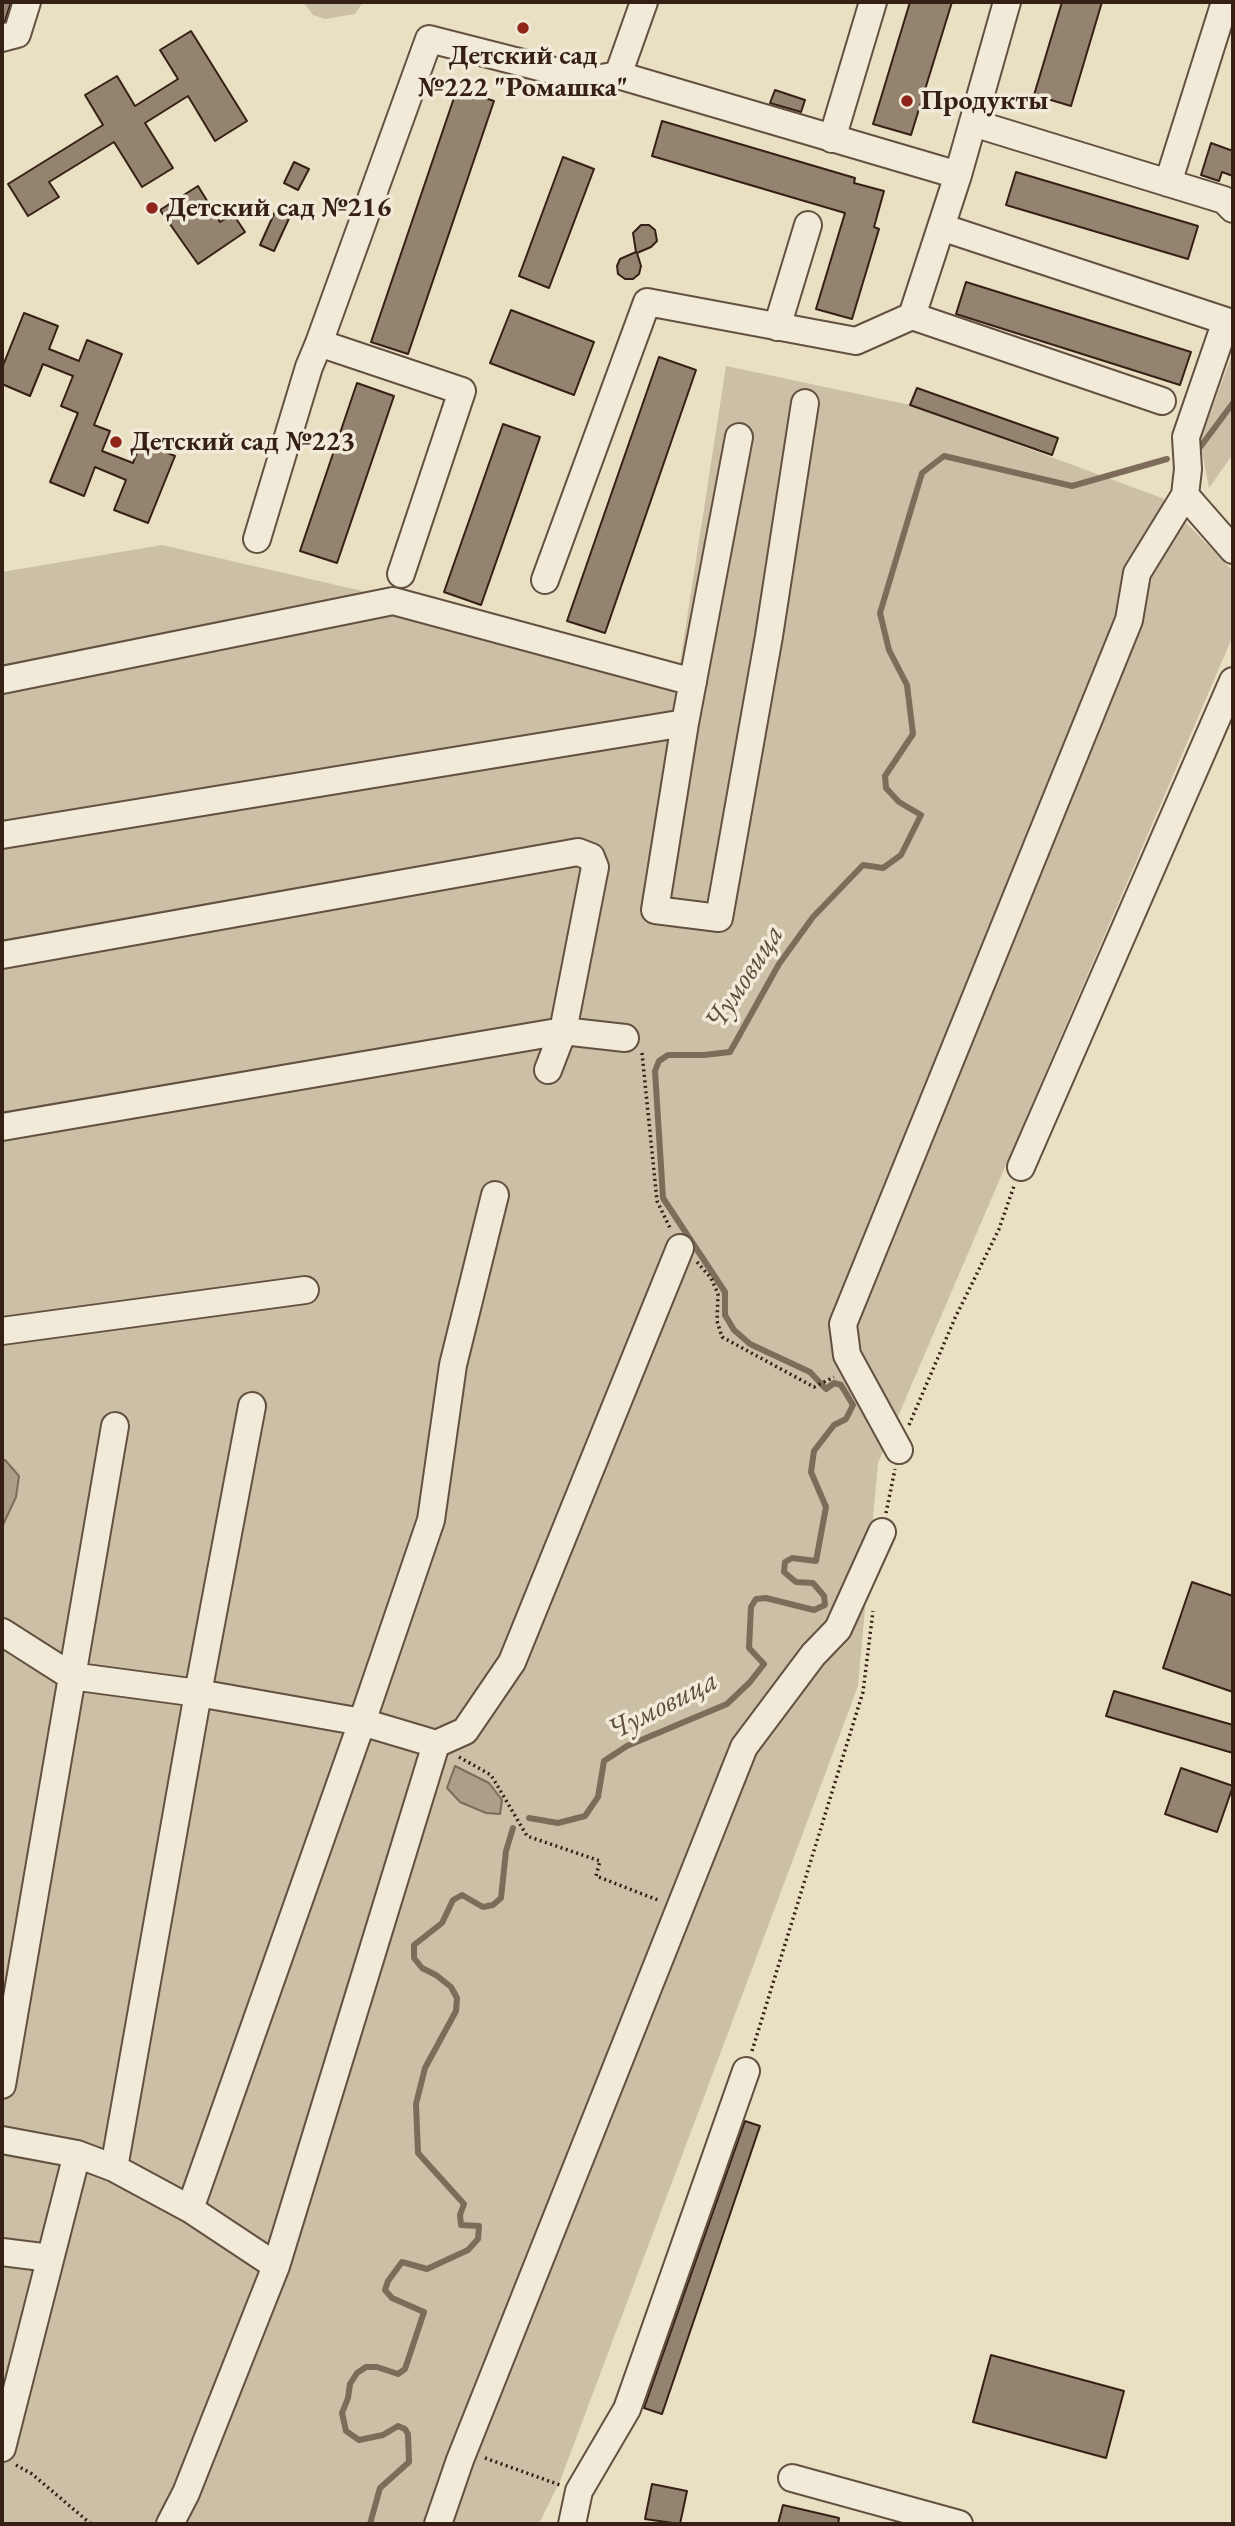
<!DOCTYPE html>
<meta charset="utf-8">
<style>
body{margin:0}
#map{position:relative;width:1235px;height:2526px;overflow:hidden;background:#e9dfc3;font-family:"EB Garamond",serif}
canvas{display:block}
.frame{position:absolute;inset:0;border:4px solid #362015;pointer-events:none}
</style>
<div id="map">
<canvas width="1235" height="2526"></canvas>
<div class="frame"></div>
</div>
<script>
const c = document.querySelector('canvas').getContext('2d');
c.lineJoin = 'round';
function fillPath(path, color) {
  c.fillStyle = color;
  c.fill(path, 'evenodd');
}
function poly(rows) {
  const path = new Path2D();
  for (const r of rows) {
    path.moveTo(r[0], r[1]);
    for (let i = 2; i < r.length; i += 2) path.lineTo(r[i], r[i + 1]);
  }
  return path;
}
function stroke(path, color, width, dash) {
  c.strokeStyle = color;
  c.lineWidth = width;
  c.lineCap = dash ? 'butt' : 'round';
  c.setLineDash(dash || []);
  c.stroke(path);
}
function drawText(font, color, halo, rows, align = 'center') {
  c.font = font + ' "EB Garamond",serif';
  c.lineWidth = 7;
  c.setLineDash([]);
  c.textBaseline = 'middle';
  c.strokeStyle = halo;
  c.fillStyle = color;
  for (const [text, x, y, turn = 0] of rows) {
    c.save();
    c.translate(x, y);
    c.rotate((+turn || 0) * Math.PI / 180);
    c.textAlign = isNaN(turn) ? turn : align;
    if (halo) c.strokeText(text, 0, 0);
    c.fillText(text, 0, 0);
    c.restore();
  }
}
fillPath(poly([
 [303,2,363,2,355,14,325,19,313,15],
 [1233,352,1233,454,1209,488,1200,441],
 [726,366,910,405,1162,498,1233,571,1232,638,878,1463,858,1686,560,2481,539,2524,2,2524,2,572,162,545,680,664]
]), '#cbbfa5');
const water = poly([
 [2,1460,5,1460,19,1476,16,1497,2,1527,2,1460],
 [455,1766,489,1783,502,1800,500,1814,486,1813,460,1802,447,1788,455,1766]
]);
fillPath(water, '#ac9e88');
stroke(water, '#7d6c5a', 2);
stroke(poly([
 [1198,450,1233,403],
 [529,1818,558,1823,585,1816,598,1797,604,1761,627,1746,727,1704,750,1682,764,1664,749,1648,751,1607,756,1599,766,1598,814,1610,825,1605,824,1596,813,1583,796,1582,784,1572,785,1562,792,1558,816,1561,826,1507,811,1472,814,1451,834,1425,846,1419,853,1405,841,1385,834,1383,826,1389,810,1372,750,1344,734,1330,725,1315,725,1292,663,1198,655,1071,659,1061,668,1055,704,1055,730,1052,779,964,813,917,863,865,883,868,901,855,921,815,899,802,886,788,885,776,913,734,907,685,889,650,880,613,922,473,944,456,1072,486,1167,459],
 [370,2524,380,2488,409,2462,408,2434,405,2429,398,2426,383,2435,359,2440,346,2431,342,2413,348,2398,350,2384,357,2373,366,2367,377,2367,398,2374,405,2369,424,2312,392,2298,385,2290,388,2281,402,2262,427,2269,468,2250,478,2239,479,2226,461,2225,460,2215,464,2204,418,2153,416,2104,425,2068,456,2011,457,1998,451,1987,436,1975,422,1968,414,1958,414,1945,442,1923,453,1900,462,1895,483,1907,493,1905,501,1898,506,1851,513,1828]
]), '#7d6c5a', 6);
const building = poly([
 [2,2,11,2,5,21,2,22,2,2],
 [910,2,952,2,911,135,873,124,910,2],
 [1062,2,1102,2,1071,106,1034,95,1062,2],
 [191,31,247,121,215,141,188,96,145,123,173,168,142,187,114,142,49,182,59,197,28,216,8,184,103,125,85,95,117,76,135,106,178,79,160,50,191,31],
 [457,89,494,101,408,354,371,342,457,89],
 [775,90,805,100,801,112,770,103,775,90],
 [662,121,855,178,854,183,884,191,874,227,879,229,852,319,816,309,845,213,652,156,662,121],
 [1211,143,1233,151,1233,176,1222,172,1219,181,1201,175,1211,143],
 [563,157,594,169,549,288,519,276,563,157],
 [294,162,309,169,298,190,284,183,294,162],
 [1016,172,1198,226,1188,259,1006,205,1016,172],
 [198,186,220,222,233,214,245,232,198,264,160,210,198,186],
 [278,205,292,212,274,251,260,245,278,205],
 [641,225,649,225,655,230,657,241,651,247,637,253,641,266,639,274,633,279,625,279,618,274,617,266,620,259,636,252,633,233,641,225],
 [966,282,1191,352,1180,385,956,314,966,282],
 [511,310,594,342,574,395,490,363,511,310],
 [24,313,58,326,49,349,79,361,87,340,122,354,94,425,110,431,102,451,133,463,141,442,175,456,148,523,114,510,126,480,95,467,84,496,50,482,78,413,61,406,73,376,43,364,30,396,2,384,2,368,24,313],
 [659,357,696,370,605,633,567,621,659,357],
 [357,383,394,396,337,563,300,551,357,383],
 [917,388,1058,438,1052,455,910,405,917,388],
 [503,424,540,437,481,605,444,592,503,424],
 [1192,1582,1233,1596,1233,1692,1163,1668,1192,1582],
 [1114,1691,1233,1725,1233,1753,1106,1716,1114,1691],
 [1181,1768,1233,1786,1217,1832,1165,1814,1181,1768],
 [745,2121,760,2126,662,2414,644,2408,745,2121],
 [991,2355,1124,2391,1106,2458,973,2422,991,2355],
 [652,2484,687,2491,680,2524,645,2519,652,2484],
 [783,2505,839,2518,838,2524,778,2524,783,2505]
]);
fillPath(building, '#93836f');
stroke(building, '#362015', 2);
const minor = poly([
 [2,38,17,34,27,2],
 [618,75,644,2],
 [973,123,1224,200,1233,209],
 [832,139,873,2],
 [1168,183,1225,2],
 [941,227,1226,321,1186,437,1188,469,1185,495,1233,550],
 [912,316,958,175,1007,2],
 [777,327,808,225],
 [319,343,429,39,590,80,618,75,958,175],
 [257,539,309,367,319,343,462,391,401,574],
 [545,580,647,302,856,341,912,316,1162,401],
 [2,680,393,601,693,682],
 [685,723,655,910,719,918,769,636,805,403],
 [2,835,685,723,739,437],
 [2,955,578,852,591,857,595,867,563,1031,548,1070],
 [2,1127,563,1031,625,1038],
 [1021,1167,1233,681],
 [2,1331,305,1290],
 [899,1450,847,1355,843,1324,1129,620,1137,573,1185,495],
 [2,1632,71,1676,198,1693,362,1722,436,1744],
 [2,2085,115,1426],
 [2,2140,77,2154,114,2168,190,2209,276,2266],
 [114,2168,198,1693,252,1406],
 [190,2209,362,1722,431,1520,453,1365,495,1195],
 [2,2252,50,2258],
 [2,2448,77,2154],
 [792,2478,959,2524],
 [170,2524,186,2493,276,2266,436,1744,465,1731,512,1662,680,1248],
 [438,2524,460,2460,744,1747,813,1655,838,1629,882,1532],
 [572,2524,579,2491,627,2409,746,2071]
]);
stroke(minor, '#635040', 30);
stroke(poly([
 [642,1053,657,1201,671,1230],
 [697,1262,711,1278,718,1294,717,1321,722,1337,814,1387,834,1377],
 [909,1425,955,1318,999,1229,1014,1186],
 [886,1513,895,1469],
 [459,1757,491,1775,527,1836,600,1861,596,1876,658,1900],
 [752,2051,863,1692,873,1611],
 [485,2458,560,2485],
 [16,2465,32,2474,91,2524]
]), '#362015', 3.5, [2, 3.5]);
stroke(minor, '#f1ead8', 26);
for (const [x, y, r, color] of [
 [523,28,7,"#8f2418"],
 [907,101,7,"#8f2418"],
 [152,208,7,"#8f2418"],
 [116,442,7,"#8f2418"]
]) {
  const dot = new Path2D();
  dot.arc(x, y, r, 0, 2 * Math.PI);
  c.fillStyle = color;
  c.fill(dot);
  stroke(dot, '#f1ead8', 2.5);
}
drawText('bold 28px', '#362015', '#f1ead8', [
 ["Детский сад",523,56,"center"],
 ["№222 \"Ромашка\"",523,88,"center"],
 ["Продукты",921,101],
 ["Детский сад №216",166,208],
 ["Детский сад №223",130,442]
], 'left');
drawText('italic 30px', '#5f4c3d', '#f1ead8', [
 ["Чумовица",745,978,-57],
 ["Чумовица",663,1706,-27]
]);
</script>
